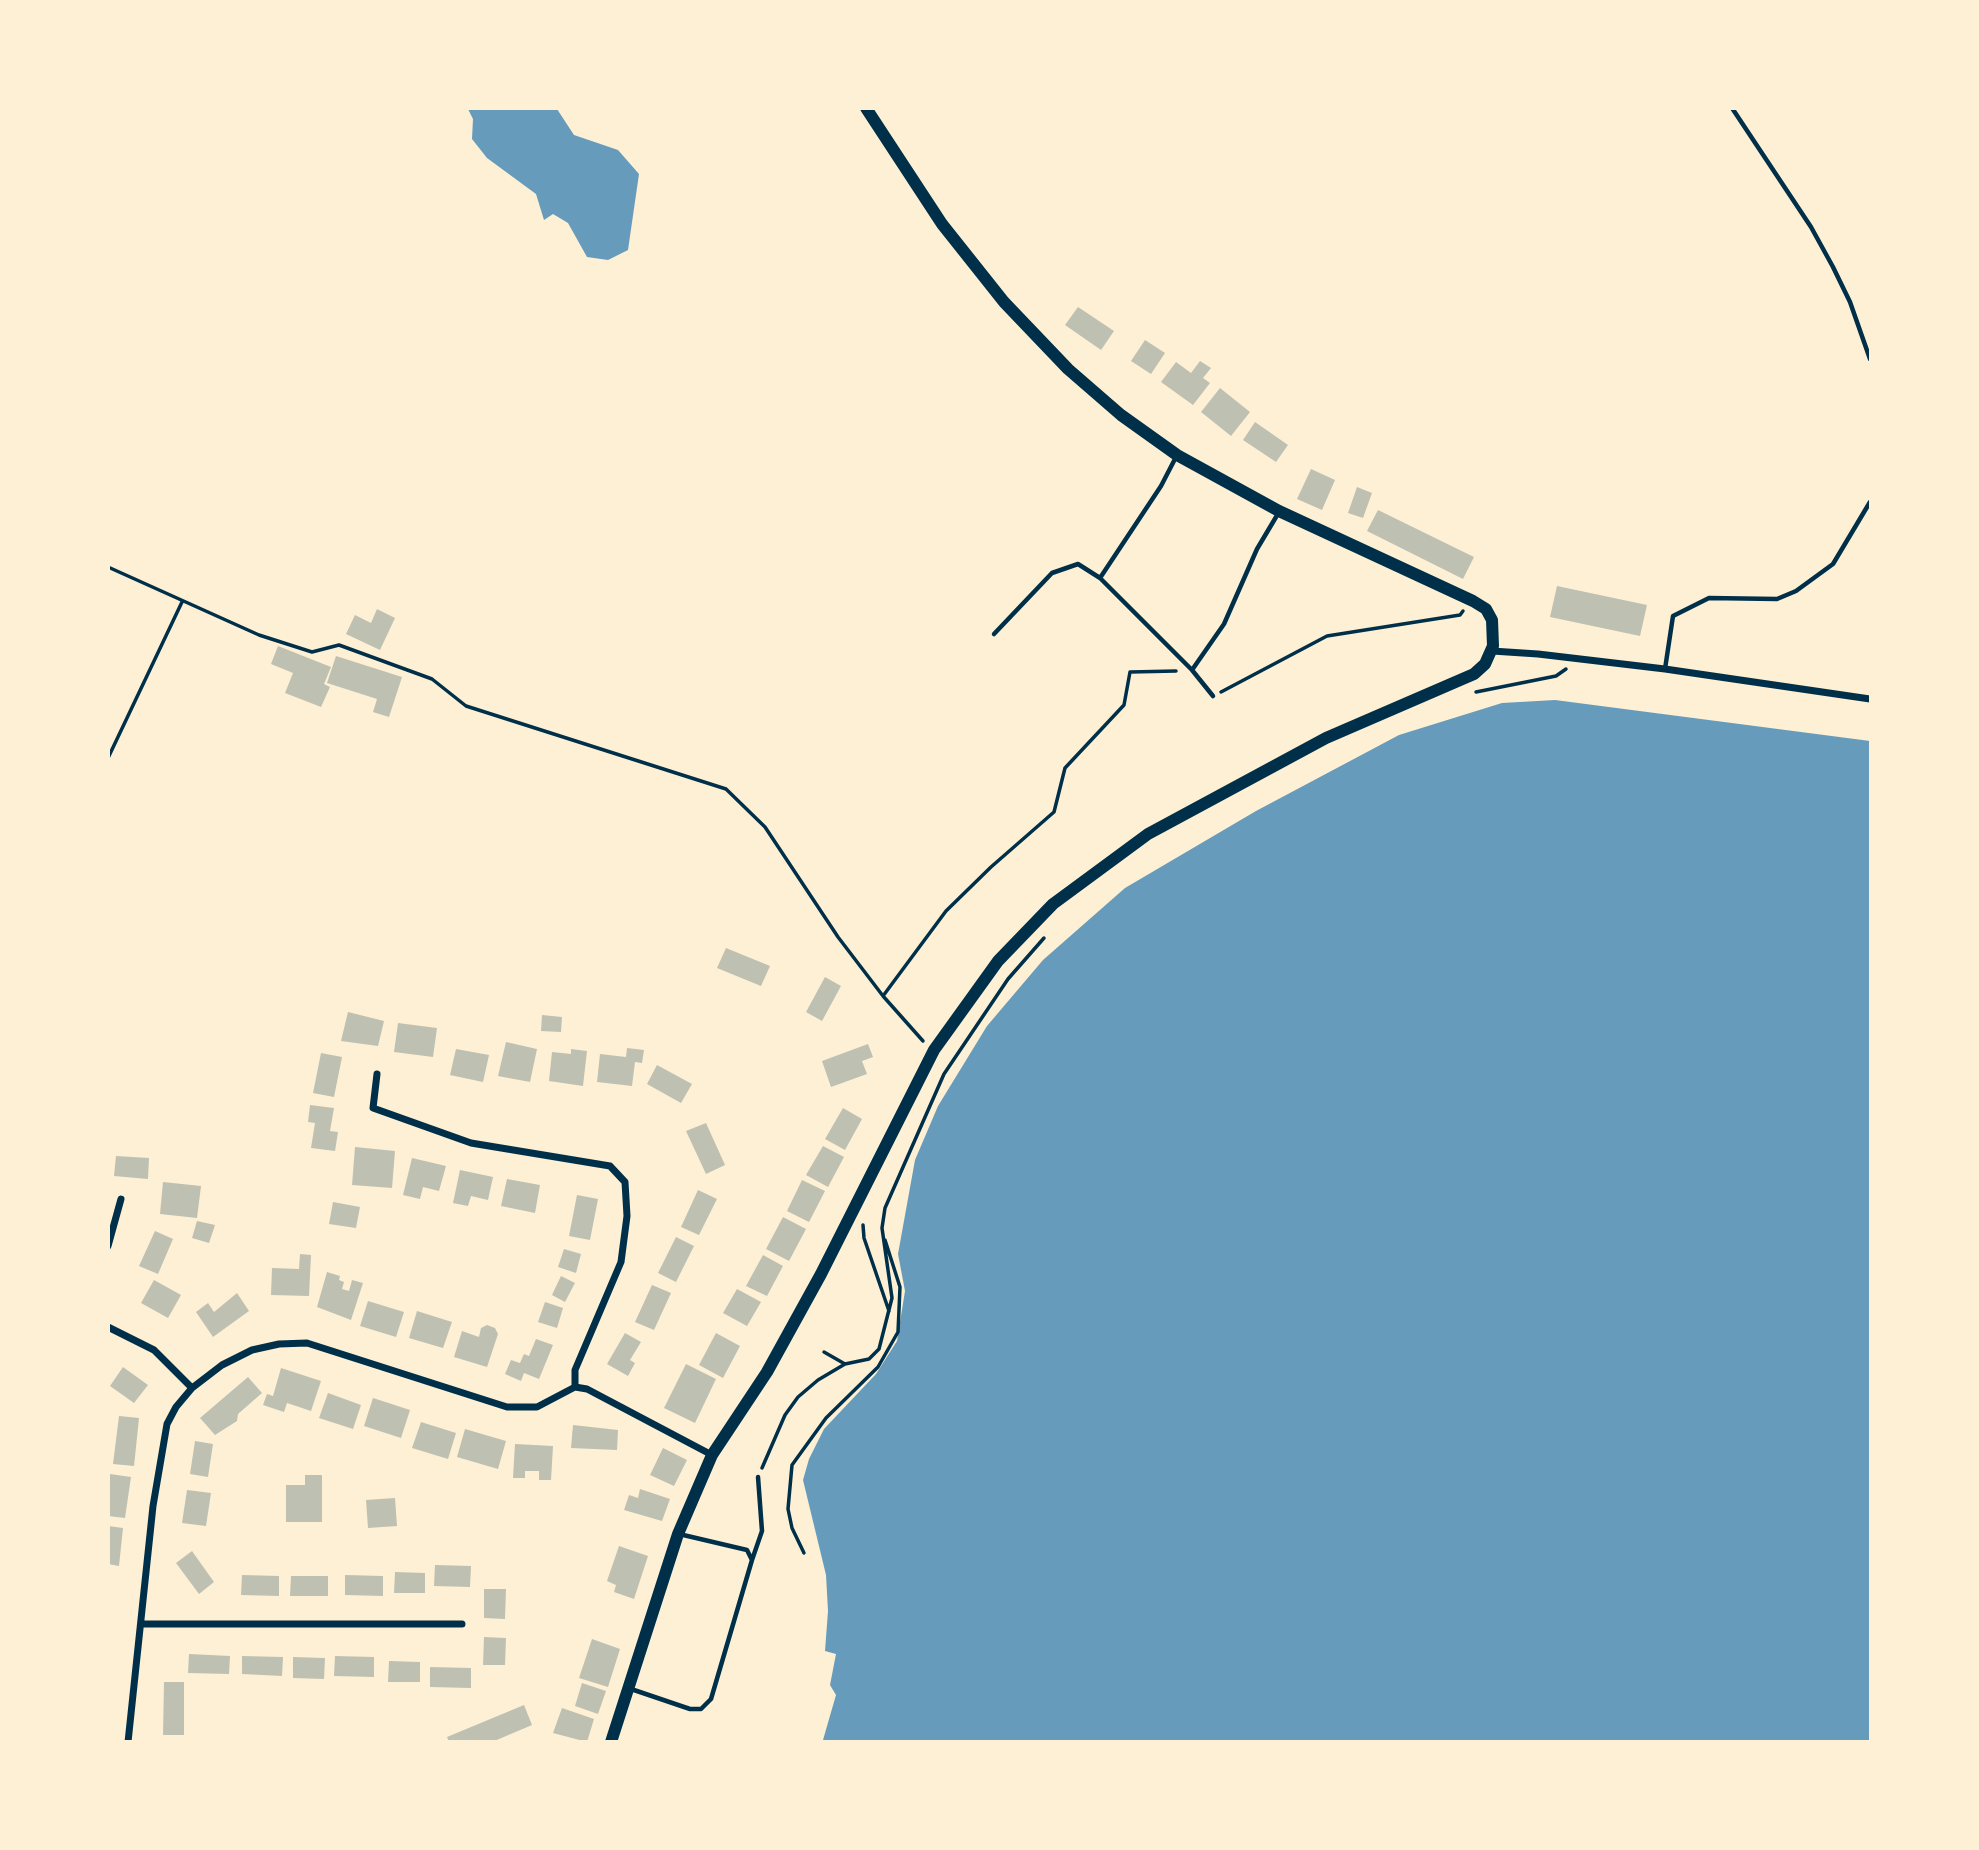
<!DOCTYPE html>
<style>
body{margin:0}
#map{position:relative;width:1979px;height:1850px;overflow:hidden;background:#fdf0d5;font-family:"Public Sans",sans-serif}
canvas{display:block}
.frame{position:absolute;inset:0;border:110px solid #fdf0d5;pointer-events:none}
</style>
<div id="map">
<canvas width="1979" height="1850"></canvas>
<div class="frame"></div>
</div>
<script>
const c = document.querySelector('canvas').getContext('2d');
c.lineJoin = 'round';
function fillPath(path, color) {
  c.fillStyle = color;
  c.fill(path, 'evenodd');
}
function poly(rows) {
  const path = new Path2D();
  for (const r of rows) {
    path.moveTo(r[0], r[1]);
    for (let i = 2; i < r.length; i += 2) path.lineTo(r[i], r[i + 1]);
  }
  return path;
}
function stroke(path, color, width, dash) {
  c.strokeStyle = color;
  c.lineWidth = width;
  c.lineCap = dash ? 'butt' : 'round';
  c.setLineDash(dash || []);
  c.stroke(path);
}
fillPath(poly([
 [468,109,557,109,574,135,618,150,639,174,628,250,608,260,587,257,568,223,553,214,544,220,536,194,487,158,472,139,473,119],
 [1555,700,1870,741,1870,1741,823,1740,836,1695,830,1685,836,1654,825,1651,828,1611,826,1575,803,1480,809,1459,824,1429,876,1374,897,1341,905,1291,898,1254,915,1160,938,1106,987,1026,1043,960,1125,888,1256,811,1399,735,1502,703]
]), '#669bbc');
fillPath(poly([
 [1078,307,1114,331,1101,350,1065,325],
 [1145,340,1165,353,1151,374,1131,361],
 [1200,361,1211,368,1203,378,1210,383,1193,405,1161,382,1176,362,1191,373],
 [1220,388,1250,412,1231,436,1201,412],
 [1255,422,1288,445,1276,462,1243,440],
 [1311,469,1335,480,1322,510,1297,499],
 [1357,487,1372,493,1363,518,1348,513],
 [1378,510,1474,557,1463,579,1367,531],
 [1557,586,1647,605,1640,636,1550,617],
 [377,609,395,618,380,650,346,634,355,615,371,623],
 [278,646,331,667,324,684,330,687,321,707,285,693,293,673,271,664],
 [336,656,402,677,389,717,373,712,377,699,327,683],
 [726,948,770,966,761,986,717,968],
 [825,977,841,986,822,1021,806,1012],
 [348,1012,384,1021,378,1046,341,1041],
 [542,1015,562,1017,561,1032,541,1031],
 [398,1023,437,1028,433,1057,394,1052],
 [506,1042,537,1049,530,1082,498,1076],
 [868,1044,873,1057,862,1061,867,1074,831,1087,822,1061],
 [627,1048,644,1050,642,1063,635,1062,632,1086,597,1082,600,1054,626,1057],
 [456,1049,489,1055,483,1082,450,1075],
 [571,1049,587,1051,583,1086,549,1081,552,1052,571,1054],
 [321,1053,342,1057,334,1097,313,1093],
 [657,1065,692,1084,681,1103,647,1084],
 [310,1105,334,1108,330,1131,338,1132,335,1151,311,1148,315,1123,308,1122],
 [843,1108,862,1119,845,1150,825,1139],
 [706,1123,725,1165,706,1174,686,1131],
 [823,1146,844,1157,828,1187,806,1175],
 [355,1147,395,1151,392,1188,352,1185],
 [116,1156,149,1158,148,1179,114,1176],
 [412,1158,446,1166,439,1191,423,1187,420,1199,403,1195],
 [460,1170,493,1177,488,1200,471,1196,468,1206,453,1203],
 [507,1179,540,1185,535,1213,501,1206],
 [802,1180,825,1191,809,1222,787,1211],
 [163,1182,201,1186,197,1218,160,1214],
 [698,1190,717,1199,699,1235,681,1227],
 [577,1195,598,1199,590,1240,569,1236],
 [333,1202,360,1207,356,1228,329,1224],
 [783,1217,806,1229,789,1261,766,1249],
 [197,1221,215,1225,209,1243,192,1238],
 [155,1231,173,1239,158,1274,139,1266],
 [676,1237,694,1246,676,1282,658,1273],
 [564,1249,581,1254,576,1273,558,1267],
 [300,1254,311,1255,309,1296,271,1295,272,1268,299,1269],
 [763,1255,783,1266,767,1296,746,1286],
 [327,1272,340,1276,339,1280,344,1282,342,1289,349,1291,352,1280,363,1283,351,1320,317,1307],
 [561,1276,575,1283,565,1302,552,1295],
 [154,1280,181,1295,168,1318,141,1303],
 [652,1285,671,1293,654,1330,635,1322],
 [737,1289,761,1302,747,1326,723,1313],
 [237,1293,249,1311,213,1337,196,1312,208,1303,214,1312],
 [368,1301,404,1312,396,1337,360,1326],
 [545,1302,563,1308,557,1328,538,1322],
 [417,1311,452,1322,443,1348,409,1338],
 [487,1325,495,1328,498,1334,487,1367,454,1357,462,1331,479,1337,481,1328],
 [625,1333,641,1342,630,1360,635,1363,628,1376,607,1364],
 [716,1333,740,1346,723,1378,699,1365],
 [536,1339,553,1345,539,1379,524,1373,521,1381,505,1374,511,1360,520,1363,524,1354,529,1356],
 [686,1364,716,1379,695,1423,664,1408],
 [123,1367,148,1385,134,1403,110,1386],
 [281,1368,321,1381,311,1411,287,1403,284,1412,263,1405,267,1394,273,1396],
 [248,1377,262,1393,238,1414,237,1421,215,1435,200,1418],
 [328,1393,361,1405,353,1429,319,1418],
 [373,1398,410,1410,401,1438,364,1426],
 [119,1416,139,1418,134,1466,113,1464],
 [421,1422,456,1433,448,1459,412,1448],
 [573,1425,618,1430,617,1450,571,1448],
 [465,1429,506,1441,498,1469,457,1457],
 [195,1441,213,1444,208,1477,190,1474],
 [515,1444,553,1446,551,1480,539,1480,539,1471,525,1471,525,1478,513,1478],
 [663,1448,687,1460,674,1486,650,1475],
 [110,1474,131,1477,125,1518,108,1516],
 [305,1475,322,1475,322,1522,286,1522,286,1485,305,1485],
 [640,1489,670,1499,662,1521,624,1510,629,1495,638,1498],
 [187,1490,211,1493,206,1526,182,1523],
 [395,1498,397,1526,368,1528,366,1500],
 [108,1526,123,1528,119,1566,108,1564],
 [619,1546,648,1556,634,1599,614,1592,616,1585,607,1581],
 [192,1551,214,1582,199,1594,176,1563],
 [435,1565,471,1566,470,1587,434,1586],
 [395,1572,425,1573,425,1593,394,1593],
 [242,1575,279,1576,279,1596,241,1595],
 [345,1575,383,1576,383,1596,345,1595],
 [291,1576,328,1576,328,1596,290,1596],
 [484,1589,506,1589,505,1619,484,1618],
 [484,1637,506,1638,505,1665,483,1665],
 [592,1639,620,1649,608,1687,579,1678],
 [189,1654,230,1656,229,1674,188,1673],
 [242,1656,283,1657,282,1676,242,1674],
 [335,1656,374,1657,374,1677,334,1676],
 [293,1657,325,1658,324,1679,293,1678],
 [389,1661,420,1662,420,1682,388,1682],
 [430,1667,471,1668,471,1688,430,1687],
 [164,1682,184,1682,184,1735,163,1735],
 [582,1683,606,1691,598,1714,575,1706],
 [524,1705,532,1725,492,1742,449,1742,447,1737],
 [562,1708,594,1719,587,1742,553,1733]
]), '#bec0b2');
stroke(poly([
 [108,567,259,635,312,652,339,645,432,679,466,706,726,789,765,827,838,937,883,996,923,1041],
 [1221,692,1327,636,1460,615,1463,611],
 [1476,692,1556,676,1566,669],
 [108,758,182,602],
 [883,996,946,911,991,867,1054,812,1065,768,1124,705,1130,672,1176,671],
 [863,1225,864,1238,889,1311],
 [824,1352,845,1364],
 [762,1468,785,1415,798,1397,818,1380,845,1364,869,1359,879,1349,892,1298,882,1228,885,1208,944,1074,1008,979,1044,938],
 [804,1553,792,1528,788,1509,792,1465,826,1418,878,1367,898,1332,900,1287,885,1240]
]), '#003049', 3.5);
stroke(poly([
 [1732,108,1811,227,1833,267,1850,302,1870,359],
 [1100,578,1161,486,1176,457],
 [994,634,1052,573,1078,564,1100,578,1192,670,1213,696],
 [1665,669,1673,616,1709,598,1777,599,1796,591,1833,564,1870,502],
 [1192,670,1224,624,1257,549,1279,512],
 [752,1560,762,1531,758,1477],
 [631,1689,690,1709,701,1709,711,1699,752,1560,747,1550,679,1534]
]), '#003049', 4.5);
stroke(poly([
 [1492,651,1538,654,1665,669,1870,699],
 [377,1074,373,1108,471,1143,610,1166,625,1182,627,1216,621,1262,575,1370,575,1387],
 [108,1246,121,1199],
 [108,1327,154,1350,192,1388],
 [141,1624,462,1624],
 [128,1742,153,1506,167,1424,176,1407,192,1388,222,1365,252,1350,279,1344,307,1343,507,1407,537,1407,575,1387,587,1389,712,1455]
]), '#003049', 7);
stroke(poly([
 [611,1742,678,1534,712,1455,767,1372,821,1274,934,1050,998,961,1053,904,1148,834,1326,738,1474,674,1485,664,1493,646,1492,620,1486,609,1473,601,1279,511,1177,455,1121,415,1068,369,1004,302,942,224,866,108]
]), '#003049', 12);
</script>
